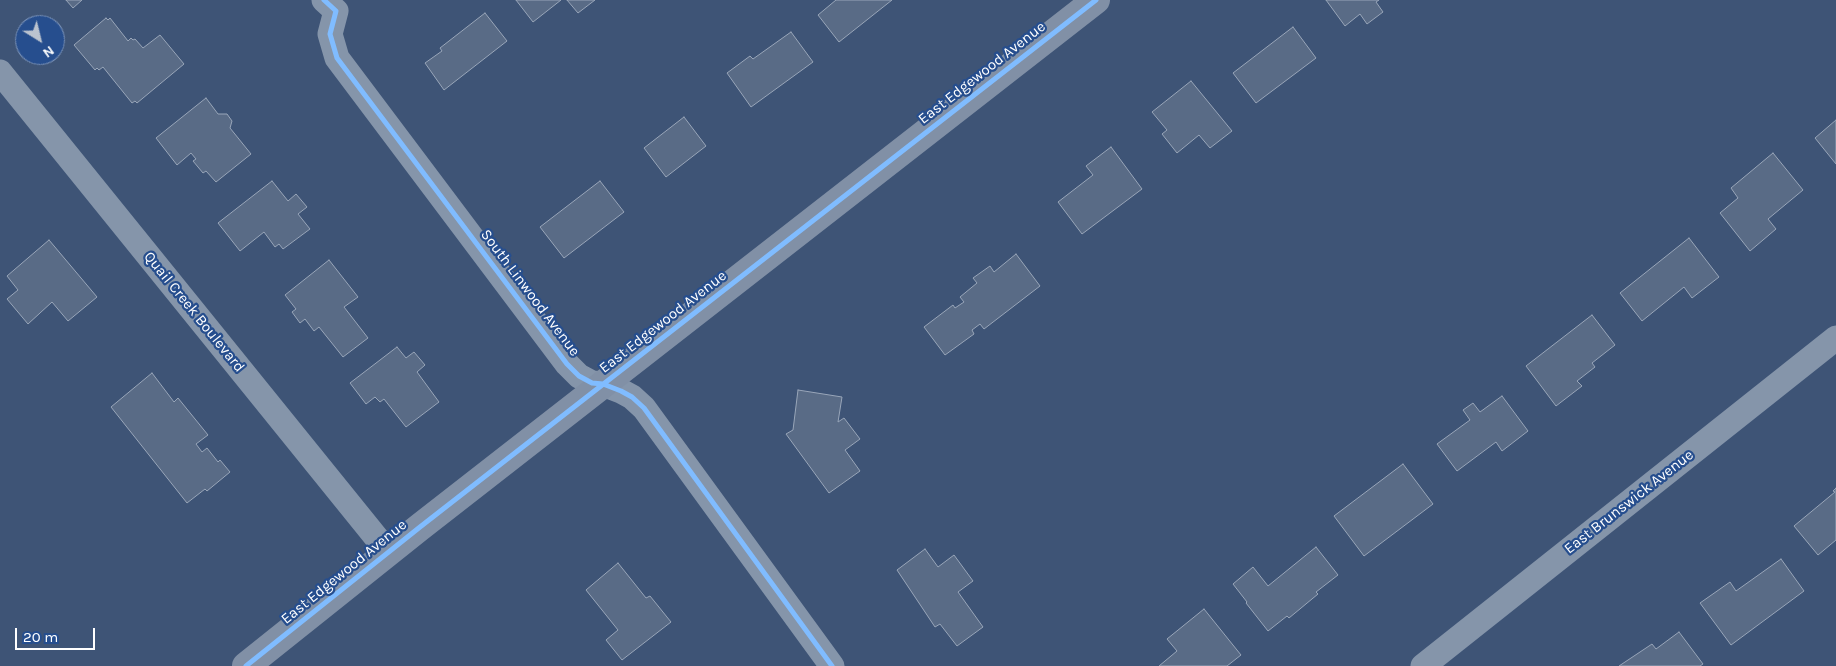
<!DOCTYPE html>
<style>
body{margin:0}
#map{position:relative;width:1836px;height:666px;overflow:hidden;background:#3e5476;font-family:Karla,sans-serif}
canvas{display:block}
.north{position:absolute;left:15px;top:15px;width:50px;height:50px;box-sizing:border-box;background:#264e8e;border:1px solid #7d95bb;border-radius:50%;rotate:144deg;font-size:14px;font-weight:700;line-height:20px;text-align:center;color:#fff}
.north::after{content:'';display:block;margin:auto;width:18px;height:22px;background:#bbc3cf;clip-path:polygon(50% 0,100% 100%,50% 72%,0 100%)}
.scale{position:absolute;left:15px;top:628px;width:80px;height:22px;box-sizing:border-box;border:2px solid #fff;border-top:0;padding-left:6px;font-size:15px;line-height:18px;white-space:nowrap;color:#fff;-webkit-text-stroke:4px #264e8e;paint-order:stroke}
</style>
<div id="map">
<canvas width="1836" height="666"></canvas>
<div class="north">N</div>
<div class="scale">20 m</div>
</div>
<script>
const c = document.querySelector('canvas').getContext('2d');
c.lineJoin = 'round';
function fillPath(path, color) {
  c.fillStyle = color;
  c.fill(path, 'evenodd');
}
function poly(rows) {
  const path = new Path2D();
  for (const r of rows) {
    path.moveTo(r[0], r[1]);
    for (let i = 2; i < r.length; i += 2) path.lineTo(r[i], r[i + 1]);
  }
  return path;
}
function stroke(path, color, width, dash) {
  c.strokeStyle = color;
  c.lineWidth = width;
  c.lineCap = dash ? 'butt' : 'round';
  c.setLineDash(dash || []);
  c.stroke(path);
}
function drawText(font, color, halo, rows, align = 'center') {
  c.font = font + ' Karla,sans-serif';
  c.lineWidth = 4.5;
  c.setLineDash([]);
  c.textBaseline = 'middle';
  c.strokeStyle = halo;
  c.fillStyle = color;
  for (const [text, x, y, turn = 0] of rows) {
    c.save();
    c.translate(x, y);
    c.rotate((+turn || 0) * Math.PI / 180);
    c.textAlign = isNaN(turn) ? turn : align;
    if (halo) c.strokeText(text, 0, 0);
    c.fillText(text, 0, 0);
    c.restore();
  }
}
const building = poly([
 [66,0,82,0,73,8,66,0],
 [516,0,561,0,533,22,516,0],
 [567,0,595,0,578,13,567,0],
 [836,0,892,0,839,42,818,15,836,0],
 [1326,0,1379,0,1376,2,1383,12,1367,24,1360,14,1345,26,1326,0],
 [485,13,507,41,444,90,425,63,442,51,440,48,485,13],
 [106,18,108,20,110,18,128,41,131,38,133,40,135,39,143,48,160,35,184,64,137,103,135,101,132,103,103,67,99,70,97,68,95,70,74,45,106,18],
 [1293,27,1316,58,1256,103,1233,73,1293,27],
 [791,32,813,62,751,107,727,73,750,56,753,59,791,32],
 [1191,81,1232,131,1210,148,1199,135,1177,153,1162,134,1167,130,1152,112,1191,81],
 [206,98,218,114,227,114,232,121,230,128,251,154,216,182,206,171,203,173,193,161,196,159,191,153,177,165,156,138,206,98],
 [684,117,706,146,666,177,644,148,684,117],
 [1836,120,1836,164,1815,138,1836,120],
 [1111,147,1142,189,1082,234,1058,202,1093,175,1086,166,1111,147],
 [1773,153,1803,190,1768,219,1776,229,1750,251,1720,213,1738,198,1731,188,1773,153],
 [272,181,288,201,296,194,307,207,298,214,310,229,283,249,279,244,275,247,264,232,240,251,218,223,272,181],
 [600,181,624,212,564,258,540,227,600,181],
 [1689,238,1719,277,1692,298,1684,287,1642,321,1620,293,1689,238],
 [49,240,97,297,68,321,52,302,28,324,7,299,18,290,7,276,49,240],
 [1016,254,1040,286,984,329,980,324,972,330,974,334,945,355,924,327,953,305,955,308,964,302,960,297,977,283,973,278,990,266,994,272,1016,254],
 [329,260,358,297,344,307,368,338,343,357,319,327,314,331,305,319,300,323,292,312,296,309,285,295,329,260],
 [1592,315,1615,345,1592,363,1595,367,1577,381,1582,386,1556,406,1526,366,1592,315],
 [397,347,406,358,414,352,425,365,417,372,439,402,406,427,384,399,380,402,375,397,366,404,350,383,397,347],
 [152,373,174,402,178,398,208,435,196,444,202,452,207,448,218,462,220,460,230,472,207,491,205,489,187,503,111,407,152,373],
 [798,390,842,397,838,422,844,418,860,439,845,450,860,471,829,493,786,434,793,430,798,390],
 [1502,396,1528,431,1502,451,1496,442,1457,471,1437,444,1470,420,1463,410,1473,403,1480,412,1502,396],
 [1403,464,1433,504,1364,556,1334,516,1403,464],
 [1836,488,1836,540,1818,555,1794,526,1835,492,1833,491,1836,488],
 [1316,547,1338,575,1316,592,1318,594,1289,618,1287,616,1268,631,1246,603,1247,602,1233,584,1253,567,1268,586,1316,547],
 [925,549,938,567,954,555,973,581,958,592,983,627,957,646,940,624,935,627,897,570,925,549],
 [1781,559,1804,591,1731,645,1700,603,1730,582,1736,591,1781,559],
 [618,563,646,598,650,596,671,622,622,660,606,640,618,630,586,590,618,563],
 [1204,609,1241,655,1227,666,1159,666,1177,651,1167,639,1204,609],
 [1679,632,1703,664,1700,666,1619,666,1652,644,1656,649,1679,632]
]);
fillPath(building, '#596b86');
stroke(building, '#99a6b9', 1);
stroke(poly([
 [324,0,336,11,330,34,337,58,567,364,579,376,592,383,603,384,621,391,632,397,644,408,832,666],
 [0,72,388,552],
 [1423,666,1836,338]
]), '#8595aa', 25);
stroke(poly([
 [246,666,420,527,1096,0]
]), '#8190a6', 28);
stroke(poly([
 [324,0,336,11,330,34,337,58,567,364,579,376,592,383,603,384,621,391,632,397,644,408,832,666],
 [246,666,420,527,1096,0]
]), '#80bcff', 5);
drawText('15px', '#fff', '#264e8e', [
 ["East Edgewood Avenue",982,73,-38],
 ["South Linwood Avenue",530,293,53],
 ["Quail Creek Boulevard",194,312,51],
 ["East Edgewood Avenue",663,322,-38],
 ["East Brunswick Avenue",1629,502,-38],
 ["East Edgewood Avenue",344,572,-39]
]);
</script>
